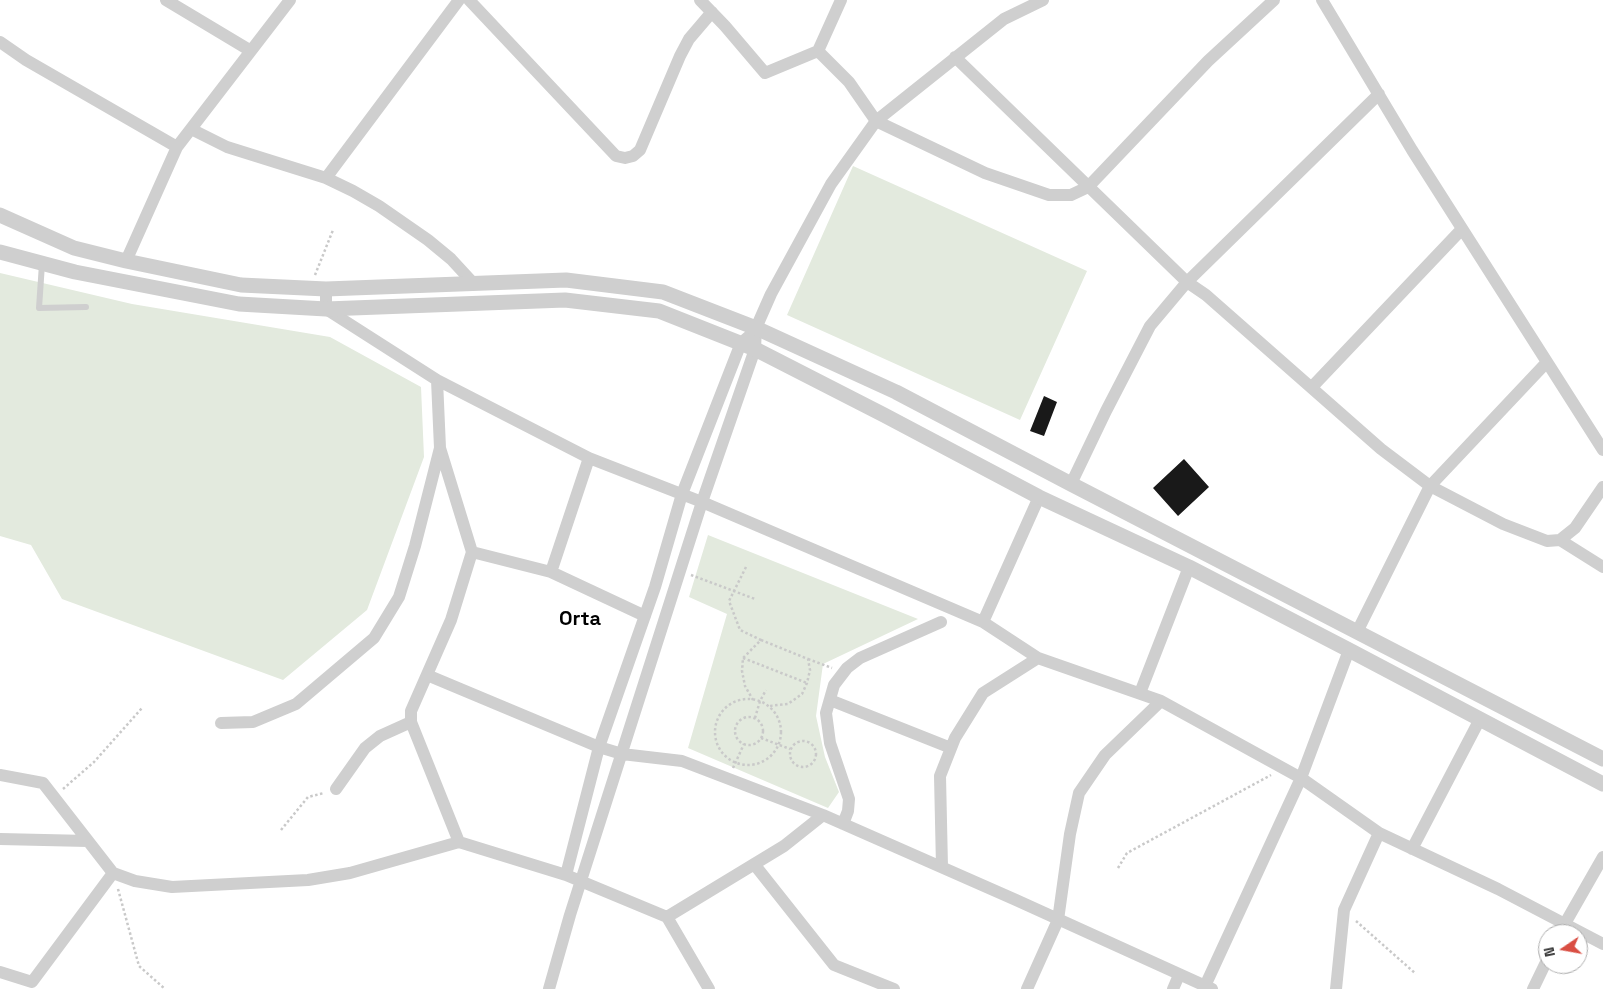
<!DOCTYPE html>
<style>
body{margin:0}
#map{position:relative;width:1603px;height:989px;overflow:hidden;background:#fff;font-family:"Space Grotesk",sans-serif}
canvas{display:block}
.north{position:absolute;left:1538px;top:924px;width:50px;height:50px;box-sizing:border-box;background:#fff;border:1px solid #adadad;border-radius:50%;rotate:258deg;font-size:14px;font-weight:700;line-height:20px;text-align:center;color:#323232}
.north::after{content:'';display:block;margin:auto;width:18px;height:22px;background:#d94e43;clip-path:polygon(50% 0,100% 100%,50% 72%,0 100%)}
</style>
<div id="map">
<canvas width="1603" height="989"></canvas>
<div class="north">N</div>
</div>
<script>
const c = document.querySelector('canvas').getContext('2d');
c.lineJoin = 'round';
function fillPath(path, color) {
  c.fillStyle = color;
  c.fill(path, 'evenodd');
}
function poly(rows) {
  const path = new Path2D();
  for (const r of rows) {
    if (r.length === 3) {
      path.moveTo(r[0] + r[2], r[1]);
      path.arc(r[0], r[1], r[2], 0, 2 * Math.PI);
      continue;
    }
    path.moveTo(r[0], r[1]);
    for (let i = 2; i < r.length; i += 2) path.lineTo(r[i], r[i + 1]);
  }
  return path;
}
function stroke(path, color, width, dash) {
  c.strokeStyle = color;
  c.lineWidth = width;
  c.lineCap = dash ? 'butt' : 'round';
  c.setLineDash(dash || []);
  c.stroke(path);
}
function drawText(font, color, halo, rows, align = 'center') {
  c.font = font + ' "Space Grotesk",sans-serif';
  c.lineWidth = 5;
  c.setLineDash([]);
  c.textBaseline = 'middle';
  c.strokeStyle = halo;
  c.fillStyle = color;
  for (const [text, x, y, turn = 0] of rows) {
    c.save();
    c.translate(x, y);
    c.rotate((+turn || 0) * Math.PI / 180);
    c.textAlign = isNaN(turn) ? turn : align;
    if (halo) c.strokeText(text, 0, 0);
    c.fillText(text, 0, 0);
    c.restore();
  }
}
fillPath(poly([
 [853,166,1087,271,1020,420,787,315],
 [0,273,132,304,330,337,421,387,424,457,367,610,283,680,62,599,31,545,0,536],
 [708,535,918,619,823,664,816,716,825,757,839,792,828,808,688,748,727,614,689,597]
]), '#e3eade');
fillPath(poly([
 [1044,396,1057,402,1044,436,1030,431],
 [1184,459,1209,487,1178,516,1153,488]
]), '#191919');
stroke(poly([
 [315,275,333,230],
 [746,567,729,601,740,630,761,640,743,658,742,671,745,686,753,700],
 [691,575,755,599],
 [761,640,808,659,810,670,807,683,802,694,788,704,769,706],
 [743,658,807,683],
 [808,659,832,668],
 [748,732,33],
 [749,731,14],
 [755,718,760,701,766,690],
 [761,738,790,749],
 [803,754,13],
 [733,768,744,744],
 [63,789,94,762,142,708],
 [281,830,308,797,324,793],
 [1118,868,1127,853,1271,775],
 [118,889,139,966,165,989],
 [1356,921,1416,974]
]), '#c9c9c9', 2.5, [2.5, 2.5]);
stroke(poly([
 [42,264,39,308,86,307]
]), '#cfcfcf', 6);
stroke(poly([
 [166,0,251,51],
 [469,0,616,156,625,158,633,156,640,150,680,56,689,39,712,12],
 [700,0,725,26,765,73,818,51,849,82,876,121,985,173,1049,195,1071,195,1088,187,1208,61,1274,0],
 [1322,0,1412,150,1603,450],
 [0,42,26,60,177,147],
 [818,51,841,0],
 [955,57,1187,282,1206,295,1381,449,1430,486,1503,524,1547,541,1560,540,1575,528,1603,487],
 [191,129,227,147,326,178,353,191,379,206,428,240,451,259,474,284],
 [326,178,459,0],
 [126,261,177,147,290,0],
 [326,289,326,309,437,380,440,448,472,552,451,620,411,711,411,722,459,842],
 [437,380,589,458,702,502,983,622,1038,658,1161,701,1301,778,1379,833,1498,889,1603,944],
 [1312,387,1462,229],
 [1071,484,1106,411,1150,326,1187,282,1379,94],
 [1560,540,1603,567],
 [472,552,551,572,645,616],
 [551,572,589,458],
 [983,622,1039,497],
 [1357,632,1430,486,1547,362],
 [427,675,599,747,622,754,682,761,823,815,1016,900,1212,989],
 [1140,693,1189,567],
 [830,700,951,748],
 [221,723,253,722,296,704,374,638,399,597,415,546,440,448],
 [0,775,43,783,113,873],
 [336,789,365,748,380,736,411,722],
 [843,824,848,811,849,799,830,743,826,713,834,685,847,668,860,658,941,622],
 [0,839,88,841],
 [1412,849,1480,719],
 [754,864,834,965,894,989],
 [942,867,940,776,955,738,983,693,1038,658],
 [566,875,599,747,655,587,682,494,741,343,748,337],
 [667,917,709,989],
 [1559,934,1603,857],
 [0,972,32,982,113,873,135,881,172,887,308,880,350,873,459,842,566,875,667,917,784,846,823,815],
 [1205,986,1301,778,1349,650],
 [549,989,570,915,702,502,755,349,756,328,771,294,831,184,876,121,1004,19,1043,0],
 [1027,989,1058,920,1070,834,1079,793,1105,755,1161,701],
 [1173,989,1179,975],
 [1336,989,1344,910,1379,833],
 [1533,989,1548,958]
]), '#cfcfcf', 12);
stroke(poly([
 [0,215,74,248,126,261,241,285,326,289,566,280,663,292,756,328,896,392,1071,484,1603,759],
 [0,252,75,272,239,304,326,309,565,300,659,311,755,349,884,415,1039,497,1189,567,1349,650,1603,784]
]), '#cfcfcf', 15);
drawText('bold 20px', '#000', '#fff', [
 ["Orta",580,620]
]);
</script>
